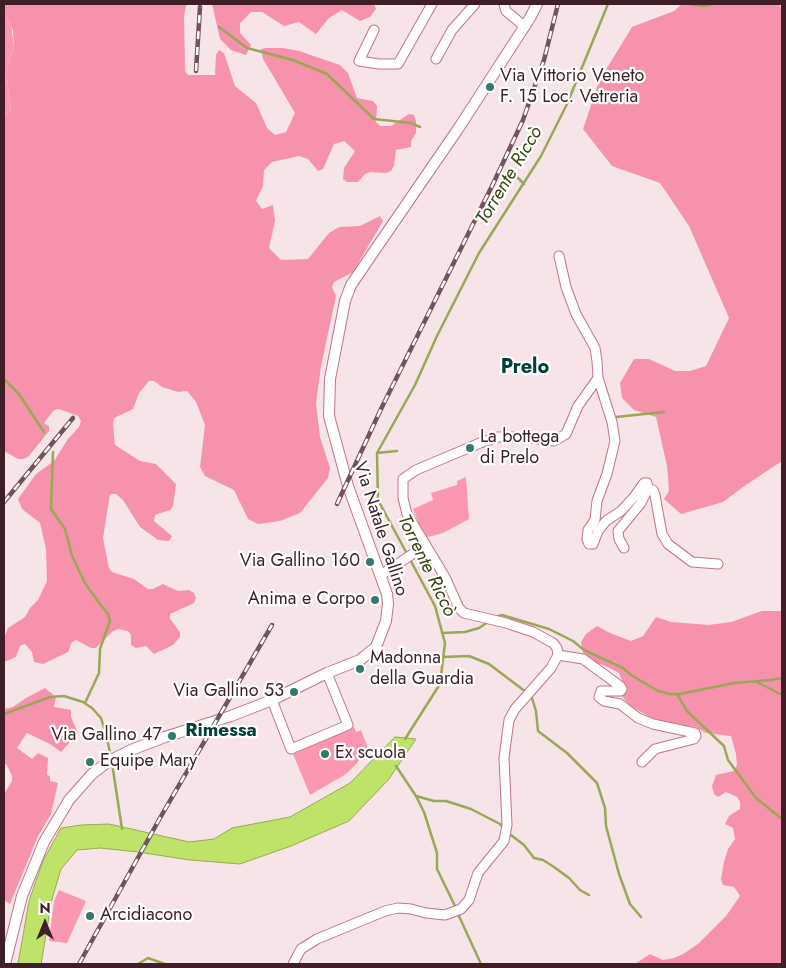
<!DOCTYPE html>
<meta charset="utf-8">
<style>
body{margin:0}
#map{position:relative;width:786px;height:968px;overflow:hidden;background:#f7e4e8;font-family:Jost,sans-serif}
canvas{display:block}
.frame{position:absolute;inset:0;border:5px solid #401e27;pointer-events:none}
.north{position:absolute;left:20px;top:898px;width:50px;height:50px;-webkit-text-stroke:4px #fff;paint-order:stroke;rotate:0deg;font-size:14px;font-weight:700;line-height:20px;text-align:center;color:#401e27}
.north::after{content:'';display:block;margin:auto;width:18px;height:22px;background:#401e27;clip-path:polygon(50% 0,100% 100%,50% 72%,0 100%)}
</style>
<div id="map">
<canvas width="786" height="968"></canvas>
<div class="frame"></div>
<div class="north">N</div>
</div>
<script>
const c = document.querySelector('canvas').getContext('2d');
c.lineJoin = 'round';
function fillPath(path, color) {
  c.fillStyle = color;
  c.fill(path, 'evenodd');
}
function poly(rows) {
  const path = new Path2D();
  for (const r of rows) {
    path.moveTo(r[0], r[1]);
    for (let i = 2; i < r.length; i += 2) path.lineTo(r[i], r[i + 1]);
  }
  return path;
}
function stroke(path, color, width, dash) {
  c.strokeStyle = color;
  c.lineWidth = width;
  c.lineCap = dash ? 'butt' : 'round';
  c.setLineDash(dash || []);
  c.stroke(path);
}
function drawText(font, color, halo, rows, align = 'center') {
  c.font = font + ' Jost,sans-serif';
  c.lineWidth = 4.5;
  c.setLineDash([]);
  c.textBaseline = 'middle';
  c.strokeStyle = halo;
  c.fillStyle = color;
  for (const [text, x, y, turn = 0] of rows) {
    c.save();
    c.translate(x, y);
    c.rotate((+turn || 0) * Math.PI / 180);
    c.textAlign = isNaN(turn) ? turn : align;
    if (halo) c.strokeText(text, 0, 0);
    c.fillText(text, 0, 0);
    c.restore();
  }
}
fillPath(poly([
 [4,12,11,24,14,48,7,68,7,77,11,111,4,117],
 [466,477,469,519,443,533,428,537,423,534,413,509,433,500,431,493,457,485,457,481],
 [354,727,356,732,361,730,368,748,357,763,346,774,310,795,293,754],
 [59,890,86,901,67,943,49,941,54,901]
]), '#fc97b1');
fillPath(poly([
 [4,4,189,4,186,6,184,16,185,71,188,75,215,75,216,55,219,50,224,53,235,86,256,103,267,128,275,135,286,132,295,113,263,59,261,49,266,48,283,48,299,51,340,65,348,73,357,98,373,101,377,106,376,122,380,126,391,126,409,114,414,115,416,121,416,133,411,141,411,147,396,150,394,166,391,171,386,173,370,172,365,174,358,182,347,182,343,179,344,168,355,151,344,141,334,144,323,169,318,171,308,159,299,156,272,162,264,170,263,186,256,201,262,209,273,205,275,221,269,248,281,260,308,259,329,233,339,227,360,226,380,216,383,221,353,272,334,282,332,287,336,296,321,366,316,403,320,437,330,468,328,478,300,513,280,521,258,524,248,519,234,490,205,476,200,467,205,425,196,402,187,391,178,392,162,387,154,381,149,381,139,393,133,409,114,418,113,424,115,445,140,461,156,464,176,484,173,506,170,510,155,515,154,521,172,536,169,541,158,540,140,527,123,500,116,494,110,494,103,538,109,568,112,572,134,579,148,589,153,589,163,584,178,591,189,590,194,593,196,598,194,603,170,614,170,619,180,632,180,637,173,645,154,654,146,646,136,648,131,645,131,635,128,631,118,629,113,631,96,648,91,648,76,640,72,642,68,652,43,664,34,662,32,652,25,644,20,646,16,657,4,662,4,638,8,628,25,617,30,608,38,600,47,581,46,549,40,523,22,509,18,499,36,474,54,461,68,439,79,427,81,421,78,416,59,409,54,410,44,423,49,426,49,431,28,457,23,459,18,459,4,451,4,117,11,111,7,77,7,68,14,48,13,31,11,24,4,12],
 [212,4,374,4,376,9,370,17,360,21,342,10,329,18,316,34,299,22,284,26,262,12,251,12,240,23,240,33,251,45,246,55,231,50,220,39],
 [682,4,778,4,782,8,782,461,743,487,723,502,681,514,664,499,669,491,667,466,656,417,634,410,622,398,620,383,634,359,649,359,675,371,690,371,706,366,729,318,689,226,660,183,612,166,583,129,599,81,632,27,674,11],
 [762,611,782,611,782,964,635,964,650,954,663,960,674,958,683,954,698,944,726,916,740,896,734,887,723,885,721,879,724,862,728,849,735,839,733,828,725,824,729,816,740,809,740,802,737,797,726,792,718,797,714,794,712,786,716,775,734,771,737,765,736,754,731,736,706,733,696,727,675,724,651,718,629,705,622,696,626,690,619,673,604,665,597,664,583,653,581,642,586,634,597,626,610,633,631,641,643,636,656,617,671,622,709,625,731,622],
 [45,688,56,697,54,707,71,710,71,717,78,733,61,752,50,744,27,733,17,748,32,759,38,753,48,758,47,775,50,776,50,781,58,783,51,814,38,836,10,904,4,900,4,794,12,781,12,776,7,765,4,763,4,709,13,707,26,698]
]), '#f792ac');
const water = poly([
 [395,737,416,739,389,779,349,821,291,846,240,864,190,860,138,852,100,848,77,850,61,869,52,899,41,964,18,964,29,901,43,861,61,828,81,825,109,824,189,842,214,839,232,828,290,817,350,783,395,737]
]);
fillPath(water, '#bee368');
stroke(water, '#98a854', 1);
stroke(poly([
 [689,4,705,6,712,4],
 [219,27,247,48,293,60,327,74,374,119,411,123,420,127],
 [506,171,516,176,524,184],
 [4,379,19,394,44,432],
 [616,417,664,412],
 [53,452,51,509,65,529,72,556,85,583,100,604,108,614,110,621,100,649,99,673,85,703],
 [377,453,397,451],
 [495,617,502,615,549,629,573,641,584,650,623,668,631,675,658,691,670,694,680,694,734,683,772,680,782,678],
 [442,633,465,632,479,628,488,622],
 [443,657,469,656,489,664,526,692],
 [757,682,782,695],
 [677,694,687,711,724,746,728,760,756,798,782,819],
 [531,695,536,711,538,731,567,753,597,783,605,808,606,826,619,874,630,904,641,917],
 [4,714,50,697,64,696,83,702,92,708,101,718,107,738,111,758],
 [405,739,440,684,445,643,435,606,378,500,377,453,415,385,437,336,479,253,541,156,567,104,608,4],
 [112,763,122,829],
 [396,766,416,796,424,812,437,853,437,869,456,908],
 [416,796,434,801,446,801,471,809,500,824,503,828],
 [507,832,524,845,534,858,543,860,554,867,569,878,580,890,589,895],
 [458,914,481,964],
 [138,964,148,958,165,964]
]), '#98a854', 2.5);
const minor = poly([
 [504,4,506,11,524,26],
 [374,30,359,61,379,64,398,64,432,4],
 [436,59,452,30,475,4],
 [598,378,612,422,615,441,607,474,597,501,595,520,588,530,587,539,589,544,593,544,598,531,606,521,621,511,634,497,644,483,647,483,648,488,641,503,618,531,619,539,624,548],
 [648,488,653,490,655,495,662,534,668,544,692,562,718,564],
 [381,575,426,545],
 [558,655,583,659,620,686,622,689,621,691,601,691,599,697,604,701,620,704,638,718,653,724,695,733,696,736,694,739,655,749,642,762],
 [272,700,291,749,348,725,327,673],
 [293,964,301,949,317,939,385,911,398,908,411,909,426,913,445,915,461,909,469,900,478,873,504,841,507,825,504,758,509,720,515,709,551,668,558,655,557,648,553,643,533,632,506,623,464,613,459,608,445,577,407,514,403,498,403,479,416,470,480,443,498,437,524,437,554,441,566,434,578,406,598,378,597,361,595,348,576,314,566,287,559,256]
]);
const major = poly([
 [5,964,22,896,44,842,69,800,92,774,109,761,131,750,165,737,231,716,272,700,327,673,360,660,376,647,386,621,388,604,387,594,348,486,329,416,330,379,345,301,351,285,458,129,530,18,537,4]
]);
stroke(minor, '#c47388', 11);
stroke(major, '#c47388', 12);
stroke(minor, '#fff', 9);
stroke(major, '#fff', 10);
const rail = poly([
 [196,71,200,7],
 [4,502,73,418],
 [337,504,381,409,493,184,523,120,544,60,558,4],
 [79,964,160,818,272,625]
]);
stroke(rail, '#71535b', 4.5);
stroke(rail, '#fff', 2.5, [8]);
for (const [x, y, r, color] of [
 [490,87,5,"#337970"],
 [470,448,5,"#337970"],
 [370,562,5,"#337970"],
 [375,600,5,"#337970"],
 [360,669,5,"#337970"],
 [294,692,5,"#337970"],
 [172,736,5,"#337970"],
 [325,754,5,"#337970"],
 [90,762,5,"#337970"],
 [90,916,5,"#337970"]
]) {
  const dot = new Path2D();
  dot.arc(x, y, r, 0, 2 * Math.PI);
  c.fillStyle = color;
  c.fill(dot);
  stroke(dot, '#fff', 2);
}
drawText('18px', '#401e27', '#fff', [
 ["Via Vittorio Veneto",500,77],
 ["F. 15 Loc. Vetreria",500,98],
 ["La bottega",480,438],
 ["di Prelo",480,459],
 ["Via Gallino 160",360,562,"right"],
 ["Anima e Corpo",365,600,"right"],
 ["Madonna",370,659],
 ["della Guardia",370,680],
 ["Via Gallino 53",284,692,"right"],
 ["Via Gallino 47",162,736,"right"],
 ["Ex scuola",335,754],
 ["Equipe Mary",100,762],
 ["Arcidiacono",100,916]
], 'left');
drawText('18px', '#401e27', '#fff', [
 ["Via Natale Gallino",380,529,72]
]);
drawText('italic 19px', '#384615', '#fff', [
 ["Torrente Riccò",510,176,-59],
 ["Torrente Riccò",426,566,64]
]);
drawText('bold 19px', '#00413b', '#fff', [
 ["Rimessa",221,731]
]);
drawText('bold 20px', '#00413b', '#fff', [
 ["Prelo",525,368]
]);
</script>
